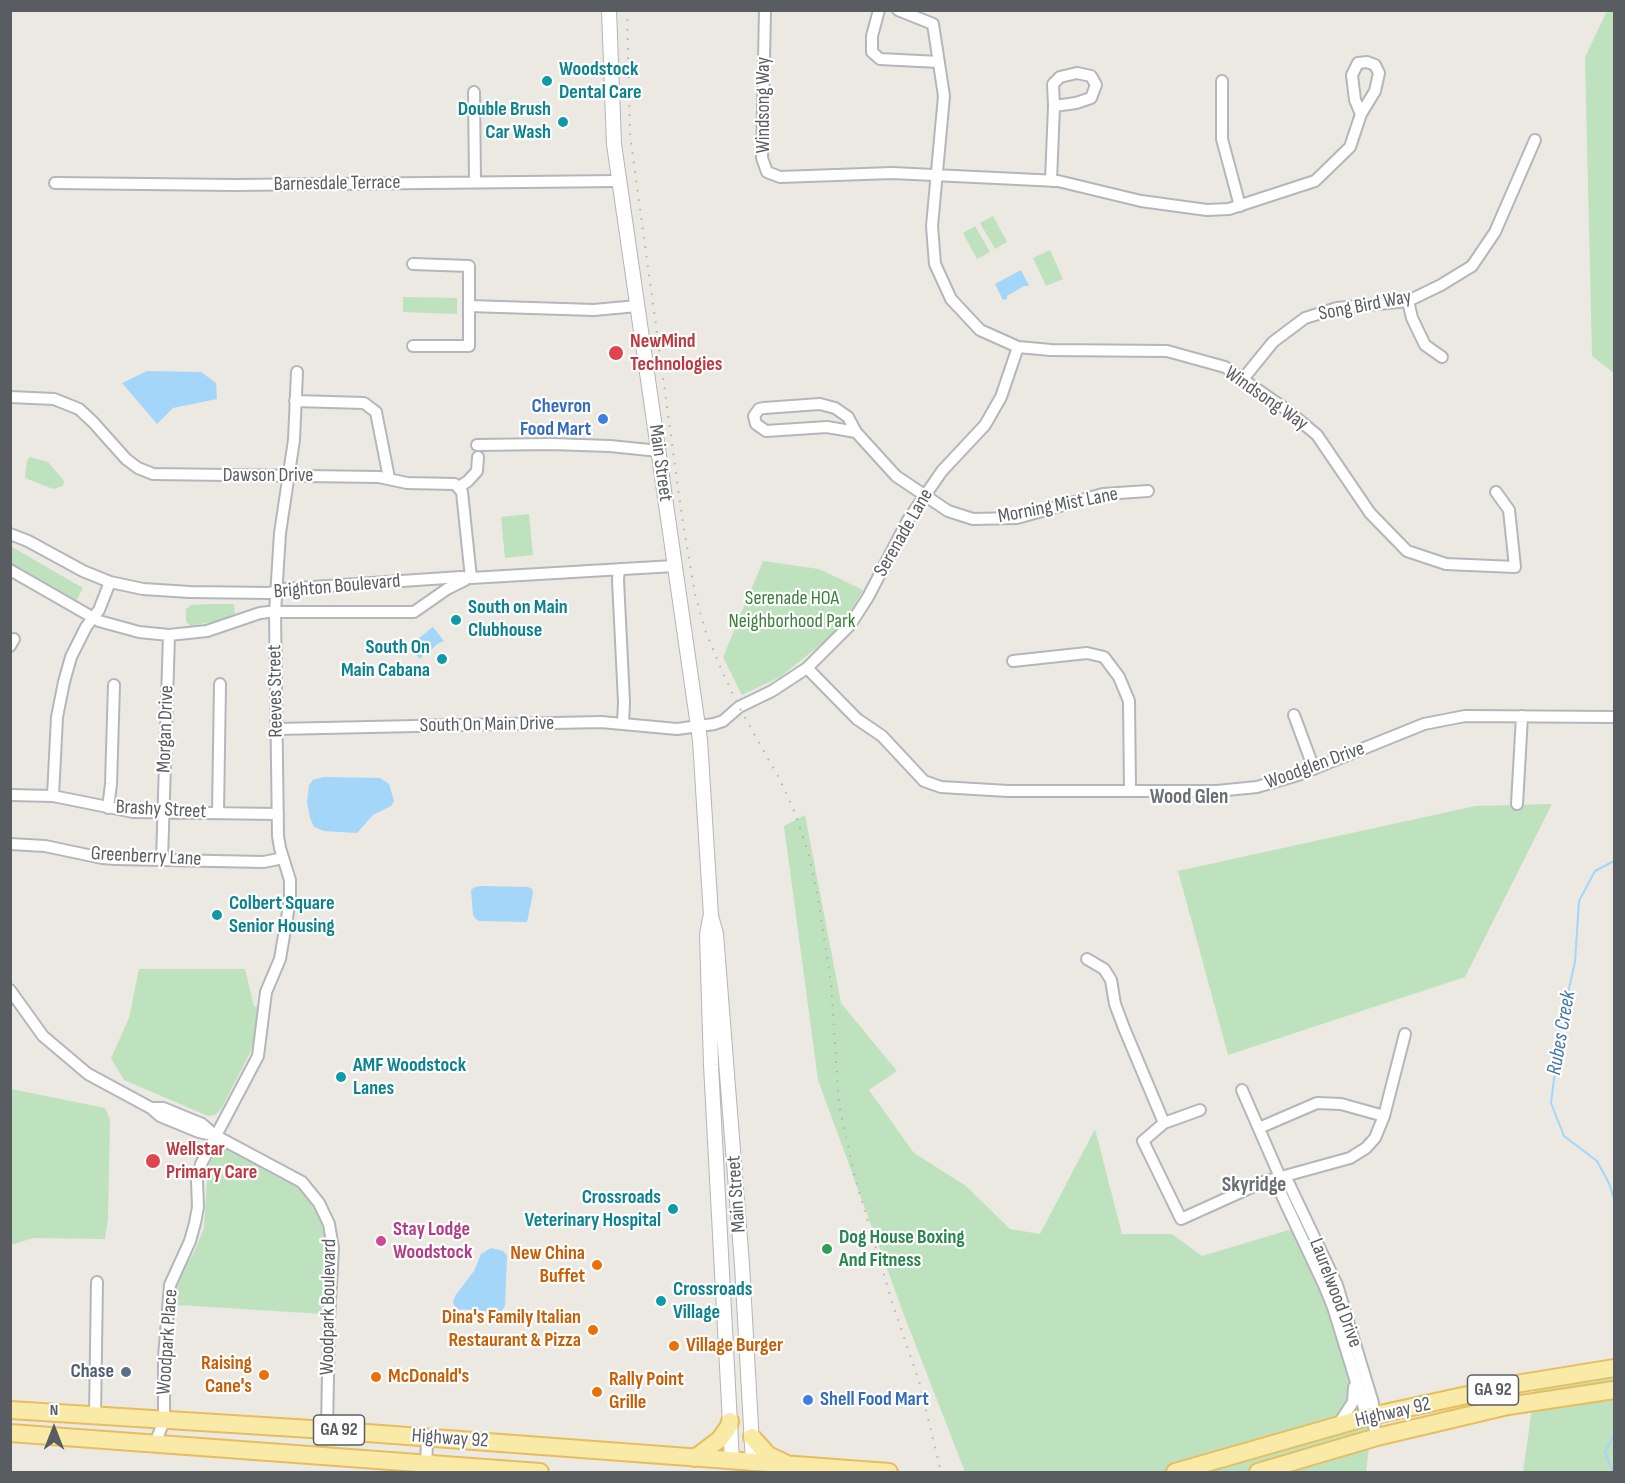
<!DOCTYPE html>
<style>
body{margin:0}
#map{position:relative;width:1625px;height:1483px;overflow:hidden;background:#ebe9e1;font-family:"Sofia Sans Condensed",sans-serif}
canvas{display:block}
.frame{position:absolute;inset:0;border:12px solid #595d61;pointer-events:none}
.north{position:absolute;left:24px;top:1399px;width:60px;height:60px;-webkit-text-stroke:4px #fff;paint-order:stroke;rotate:0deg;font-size:16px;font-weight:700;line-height:24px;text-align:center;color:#595d61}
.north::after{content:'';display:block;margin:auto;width:21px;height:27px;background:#595d61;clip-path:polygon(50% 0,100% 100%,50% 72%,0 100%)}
</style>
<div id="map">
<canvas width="1625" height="1483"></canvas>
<div class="frame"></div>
<div class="north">N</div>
</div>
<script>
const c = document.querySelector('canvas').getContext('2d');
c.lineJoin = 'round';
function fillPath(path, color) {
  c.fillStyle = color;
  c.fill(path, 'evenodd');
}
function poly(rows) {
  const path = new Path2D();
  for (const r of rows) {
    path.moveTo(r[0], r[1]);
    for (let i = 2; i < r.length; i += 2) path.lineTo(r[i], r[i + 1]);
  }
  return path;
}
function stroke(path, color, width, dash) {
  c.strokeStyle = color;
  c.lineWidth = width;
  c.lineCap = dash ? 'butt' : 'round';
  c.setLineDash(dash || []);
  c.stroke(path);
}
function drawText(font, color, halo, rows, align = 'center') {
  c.font = font + ' "Sofia Sans Condensed",sans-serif';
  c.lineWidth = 4.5;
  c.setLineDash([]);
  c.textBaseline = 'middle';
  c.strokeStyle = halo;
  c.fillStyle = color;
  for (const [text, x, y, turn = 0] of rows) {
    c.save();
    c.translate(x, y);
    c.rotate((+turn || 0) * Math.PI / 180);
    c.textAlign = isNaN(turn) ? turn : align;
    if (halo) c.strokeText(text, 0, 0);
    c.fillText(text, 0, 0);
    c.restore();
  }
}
fillPath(poly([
 [1607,11,1614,11,1614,373,1592,356,1585,57],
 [993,216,1007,242,995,249,980,223],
 [975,226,990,252,977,259,963,233],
 [1050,250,1063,279,1046,286,1033,258],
 [403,297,457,298,457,314,403,312],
 [30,457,48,462,64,481,63,486,53,489,25,478,27,460],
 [529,514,533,555,505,558,501,517],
 [12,547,83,588,76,601,11,563,11,550],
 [763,561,819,569,863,590,848,616,829,638,780,677,742,695,723,657],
 [211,604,234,604,235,614,216,621,191,626,186,622,186,609,191,605],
 [1552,804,1465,977,1228,1055,1178,871,1475,806],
 [805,815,841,1003,897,1071,869,1090,914,1153,966,1186,1010,1229,1040,1234,1095,1129,1122,1234,1172,1234,1202,1256,1309,1224,1373,1416,1366,1472,965,1472,904,1315,818,1080,784,826],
 [139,969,245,969,254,1006,258,1007,256,1030,251,1051,221,1109,215,1115,208,1116,124,1080,111,1058,129,1018],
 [11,1089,105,1108,110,1119,108,1218,105,1239,33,1238,11,1245],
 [221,1146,289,1181,304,1193,320,1217,326,1242,325,1309,322,1314,178,1305,177,1303,175,1296,179,1278,194,1252,204,1228,208,1167,215,1150],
 [1614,1360,1614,1472,1523,1472,1537,1373]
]), '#bfe2be');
fillPath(poly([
 [1021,270,1029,286,1024,286,1007,296,1007,299,1003,300,995,284],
 [147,371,201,372,216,383,217,399,173,408,157,424,122,383],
 [433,627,444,641,437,644,430,651,426,652,420,659,409,646],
 [324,777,380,778,389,784,394,801,391,806,373,815,357,833,324,831,314,827,310,818,307,802,309,785,313,780],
 [482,886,528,887,532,889,533,893,527,922,479,921,476,919,473,915,471,890,475,887],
 [491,1248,503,1251,507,1255,505,1306,501,1312,456,1309,453,1302,455,1296,474,1271,481,1254]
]), '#a3d6f9');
stroke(poly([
 [1614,861,1595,871,1579,901,1575,962,1561,1024,1551,1103,1564,1136,1597,1161,1609,1183,1614,1199],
 [1613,1472,1605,1452,1614,1435]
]), '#a3d6f9', 2);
const minor = poly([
 [765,10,762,158,767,172,780,177,892,173,1058,181,1141,201,1207,210,1229,209,1315,181,1350,147,1361,114,1375,91,1379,73,1375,65,1367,62,1358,63,1352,75,1355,100,1361,114],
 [879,10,872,36,872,52,880,59,939,62],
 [898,10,933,24,944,96,932,226,935,264,951,299,980,330,1018,347,1051,350,1167,351,1225,367,1287,410,1317,435,1370,513,1407,551,1446,564,1515,567,1509,510,1496,492],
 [1222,81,1222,139,1240,206],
 [474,92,475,182],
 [1051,181,1054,106,1076,103,1091,98,1096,85,1091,76,1077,73,1060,77,1053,84,1054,106],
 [55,183,235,185,619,181],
 [413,264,469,266,469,346,413,346],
 [1408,301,1412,318,1425,345,1442,357],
 [469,306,594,310,637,306],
 [1243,379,1273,342,1305,318,1337,308,1408,301,1441,285,1472,266,1495,232,1535,140],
 [10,397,54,399,79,409,93,422,126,459,138,468,153,474,379,477,407,483,455,484,462,492,471,578],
 [295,401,364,403,376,412,389,478],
 [856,432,827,427,766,431,756,424,754,416,759,409,764,408,820,404,835,408,848,417,856,432,896,476,948,511,973,519,1017,518,1103,494,1148,491],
 [477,445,551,444,610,446,659,451],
 [459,487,468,481,477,471,478,457],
 [10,534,28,541,83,571,110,582,143,589,190,592,269,593,283,589,461,577,471,578,674,566],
 [619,569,618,580,624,702,623,724],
 [10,570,99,621,139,632,169,635,207,631,260,613,269,612,414,612,447,589,465,580],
 [10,646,14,639],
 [1013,661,1087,653,1104,657,1119,677,1129,701,1130,790],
 [807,668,857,719,882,736,924,781,941,787,1008,791,1217,791,1257,787,1298,775,1424,724,1465,716,1614,717],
 [1294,715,1314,769],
 [277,729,601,722,677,729,714,724,723,721,739,707,772,691,807,668,850,625,868,597,908,520,942,471,985,425,1001,397,1018,347],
 [10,795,53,796,133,812,278,814],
 [53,796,57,717,64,682,71,657,86,627,99,610,110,582],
 [1517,804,1522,716],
 [108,808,111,784,114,685],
 [218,813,220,684],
 [10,844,45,846,102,858,115,859,264,862,283,858],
 [162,860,169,635],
 [1087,959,1104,969,1111,980,1115,1004,1124,1028,1164,1123],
 [10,990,43,1036,88,1074,151,1108,160,1116,199,1132,213,1135],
 [1242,1090,1280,1177,1288,1182,1337,1285,1373,1403,1371,1416,1377,1437],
 [151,1108,163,1108,202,1124,216,1136,302,1182,319,1203,329,1224,333,1248,329,1319,327,1430],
 [1200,1110,1164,1123,1143,1141,1181,1219,1263,1182,1350,1158,1366,1148,1375,1138,1384,1116,1405,1034],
 [1259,1128,1317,1103,1341,1104,1384,1116],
 [1280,1177,1277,1185,1324,1285,1333,1307,1364,1408,1371,1416],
 [95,1416,97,1282],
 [1338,1425,1353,1402,1354,1387],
 [155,1443,164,1421,164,1357,170,1285,190,1241,195,1223,198,1207,197,1181,201,1164,258,1056,266,992,280,959,290,900,290,880,280,848,278,836,275,613,280,533,294,440,297,372],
 [426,1472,427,1437]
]);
const secondary = poly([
 [609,10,614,144,700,740,711,916,716,934,742,1265,753,1463],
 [710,918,707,935,711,1065,732,1461]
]);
const primary = poly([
 [10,1410,327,1430,889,1472],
 [10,1433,540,1472],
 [752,1437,768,1455,785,1463],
 [695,1458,720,1439,729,1426,730,1421],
 [1175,1472,1371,1416,1522,1383,1614,1368],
 [1258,1472,1377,1437,1508,1406,1614,1390]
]);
stroke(minor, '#b3b7bb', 14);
stroke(secondary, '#b2b6bb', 16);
stroke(primary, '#e7bd5e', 20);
stroke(minor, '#fff', 10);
stroke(secondary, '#fff', 14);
stroke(primary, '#f9eaa8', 16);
stroke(poly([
 [627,10,630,135,682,517,695,594,705,630,721,669,739,707,780,780,795,813,809,856,818,898,831,983,839,1105,856,1182,893,1305,919,1381,941,1472]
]), '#b1b2b2', 2, [1.5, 8]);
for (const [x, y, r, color] of [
 [547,81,6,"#0f9aa8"],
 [563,122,6,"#0f9aa8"],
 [616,353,8,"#e0444e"],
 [603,419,6,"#3f7fe0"],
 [456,620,6,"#0f9aa8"],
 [442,659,6,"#0f9aa8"],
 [217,915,6,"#0f9aa8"],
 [341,1077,6,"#0f9aa8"],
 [153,1161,8,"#e0444e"],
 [673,1209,6,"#0f9aa8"],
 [381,1241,6,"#d1479c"],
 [827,1249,6,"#2e9e5b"],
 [597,1265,6,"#e8710a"],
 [661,1301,6,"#0f9aa8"],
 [593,1330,6,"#e8710a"],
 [674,1346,6,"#e8710a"],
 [126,1372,6,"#5c6f8a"],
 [264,1375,6,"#e8710a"],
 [376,1377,6,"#e8710a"],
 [597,1392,6,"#e8710a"],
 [808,1400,6,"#3f7fe0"]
]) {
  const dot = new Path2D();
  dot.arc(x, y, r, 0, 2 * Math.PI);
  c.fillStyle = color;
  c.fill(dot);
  stroke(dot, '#fff', 2);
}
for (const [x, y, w] of [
 [1493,1390,51],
 [339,1430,51]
]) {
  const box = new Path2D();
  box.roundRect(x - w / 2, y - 15, w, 30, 4.5);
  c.fillStyle = '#fff';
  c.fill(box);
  stroke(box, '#595d61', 1.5);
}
drawText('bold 18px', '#595d61', null, [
 ["GA 92",1493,1390],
 ["GA 92",339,1430]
]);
drawText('bold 20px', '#0d838f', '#fff', [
 ["Woodstock",559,70],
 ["Dental Care",559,93],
 ["Double Brush",551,110,"right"],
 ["Car Wash",551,133,"right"],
 ["South on Main",468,608],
 ["Clubhouse",468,631],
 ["South On",430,648,"right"],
 ["Main Cabana",430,671,"right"],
 ["Colbert Square",229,904],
 ["Senior Housing",229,927],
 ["AMF Woodstock",353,1066],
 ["Lanes",353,1089],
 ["Crossroads",661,1198,"right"],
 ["Veterinary Hospital",661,1221,"right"],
 ["Crossroads",673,1290],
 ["Village",673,1313]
], 'left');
drawText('20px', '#595d61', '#fff', [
 ["Windsong Way",764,105,-90],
 ["Barnesdale Terrace",337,184,-1],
 ["Song Bird Way",1365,306,-11],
 ["Windsong Way",1266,399,35],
 ["Main Street",660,463,82],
 ["Dawson Drive",268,476],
 ["Morning Mist Lane",1058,506,-11],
 ["Serenade Lane",904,533,-60],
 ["Brighton Boulevard",337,587,-5],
 ["Reeves Street",276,691,-91],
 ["South On Main Drive",487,725,-1],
 ["Morgan Drive",166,729,-88],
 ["Woodglen Drive",1315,766,-20],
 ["Brashy Street",161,810,3],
 ["Greenberry Lane",146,857,3],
 ["Main Street",737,1194,-94],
 ["Laurelwood Drive",1335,1293,69],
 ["Woodpark Boulevard",329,1307,-89],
 ["Woodpark Place",168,1342,-86],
 ["Highway 92",1393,1413,-13],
 ["Highway 92",450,1439,4]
]);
drawText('bold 20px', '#be3a42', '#fff', [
 ["NewMind",630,342],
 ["Technologies",630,365],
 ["Wellstar",166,1150],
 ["Primary Care",166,1173]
], 'left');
drawText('bold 20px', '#366cbe', '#fff', [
 ["Chevron",591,407],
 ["Food Mart",591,430],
 ["Shell Food Mart",820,1400,"left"]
], 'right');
drawText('20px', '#39803b', '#fff', [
 ["Serenade HOA",792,599],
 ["Neighborhood Park",792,622]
]);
drawText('bold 20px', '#b23c85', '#fff', [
 ["Stay Lodge",393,1230],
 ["Woodstock",393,1253]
], 'left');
drawText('bold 20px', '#27864d', '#fff', [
 ["Dog House Boxing",839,1238],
 ["And Fitness",839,1261]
], 'left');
drawText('bold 20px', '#c56008', '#fff', [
 ["New China",585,1254],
 ["Buffet",585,1277],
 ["Dina's Family Italian",581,1318],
 ["Restaurant & Pizza",581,1341],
 ["Village Burger",686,1346,"left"],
 ["Raising",252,1364],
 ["Cane's",252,1387],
 ["McDonald's",388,1377,"left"],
 ["Rally Point",609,1380,"left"],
 ["Grille",609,1403,"left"]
], 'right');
drawText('bold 20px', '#4e5e75', '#fff', [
 ["Chase",114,1372]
], 'right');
drawText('bold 21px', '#6a6f73', '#fff', [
 ["Wood Glen",1189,798],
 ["Skyridge",1254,1186]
]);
drawText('italic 21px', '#4278a9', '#fff', [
 ["Rubes Creek",1562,1033,-80]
]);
</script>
